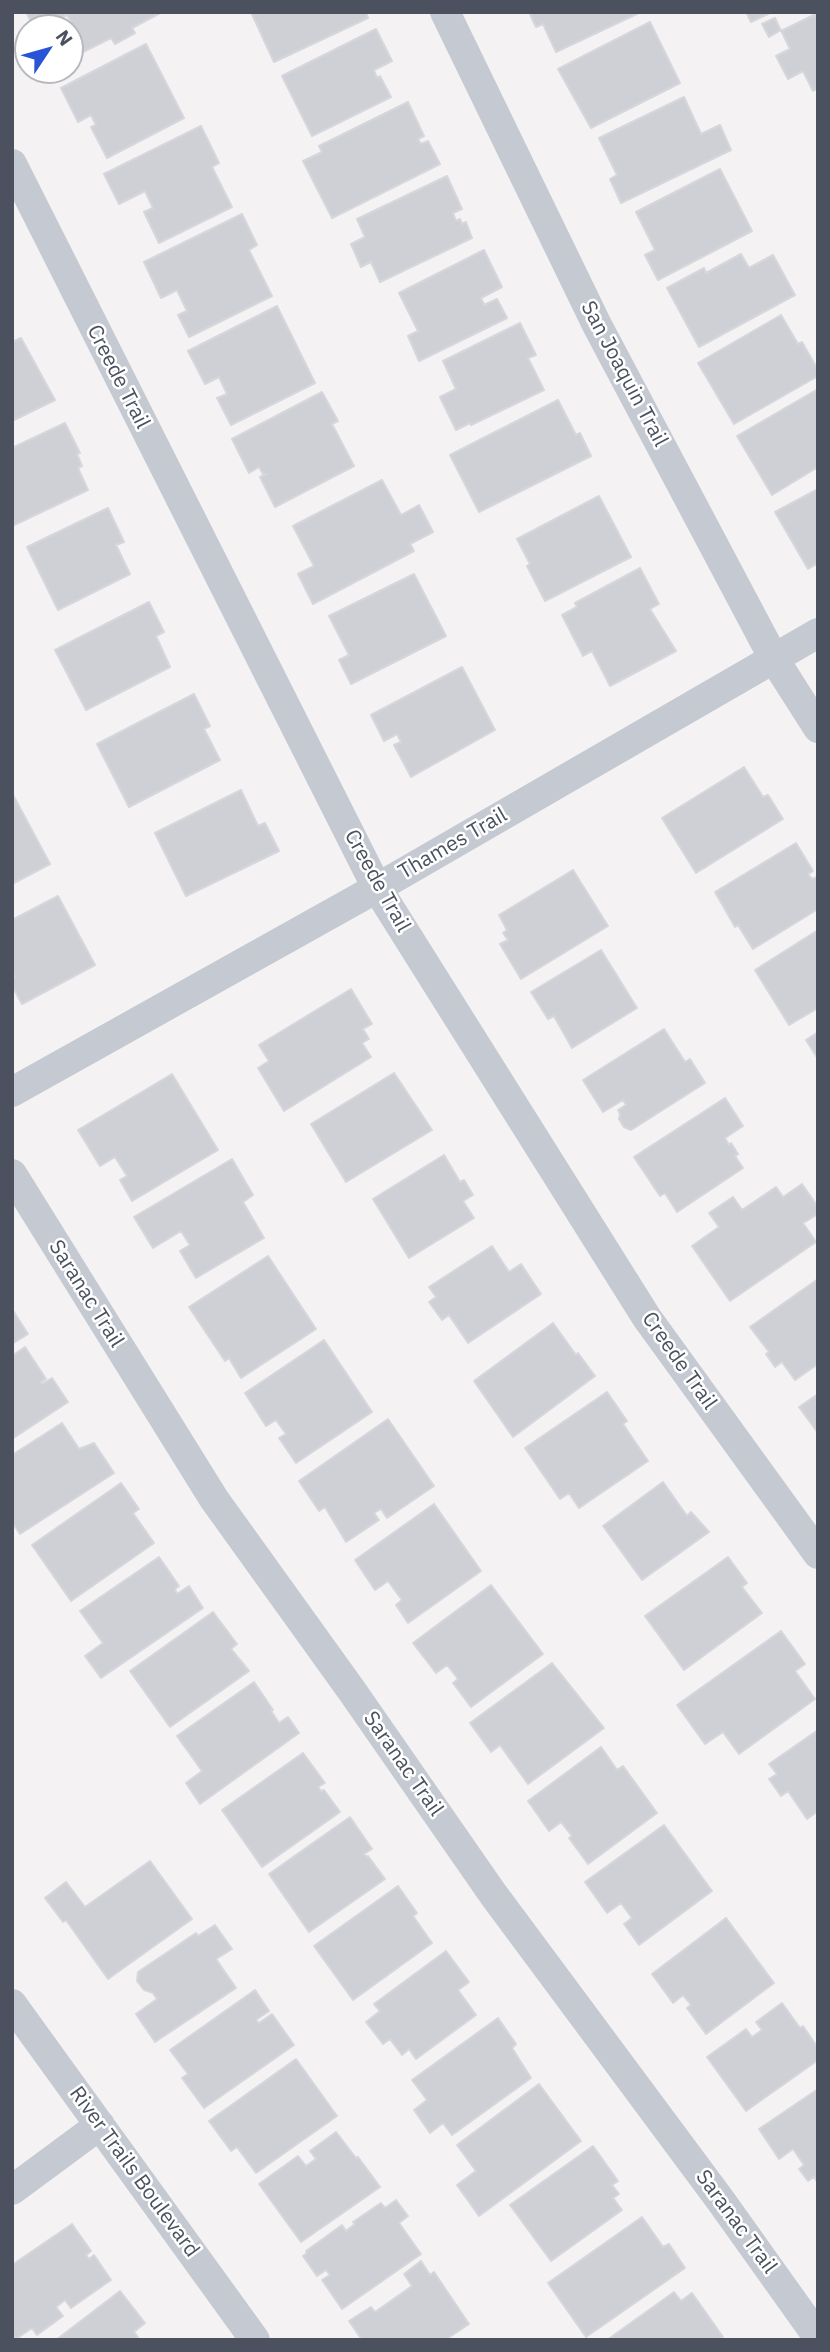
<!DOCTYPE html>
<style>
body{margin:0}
#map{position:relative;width:830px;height:2352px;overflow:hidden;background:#f4f2f2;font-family:"IBM Plex Sans",sans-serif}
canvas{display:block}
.frame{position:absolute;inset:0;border:14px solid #4b515e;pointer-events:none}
.north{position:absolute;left:14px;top:14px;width:70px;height:70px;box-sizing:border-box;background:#fff;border:2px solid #b7b9bf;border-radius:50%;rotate:54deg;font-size:19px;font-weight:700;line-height:28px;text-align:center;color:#4b515e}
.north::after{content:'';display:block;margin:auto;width:24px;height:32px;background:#2954d7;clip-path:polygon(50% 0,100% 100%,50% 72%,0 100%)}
</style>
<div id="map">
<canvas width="830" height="2352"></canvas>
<div class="frame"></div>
<div class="north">N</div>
</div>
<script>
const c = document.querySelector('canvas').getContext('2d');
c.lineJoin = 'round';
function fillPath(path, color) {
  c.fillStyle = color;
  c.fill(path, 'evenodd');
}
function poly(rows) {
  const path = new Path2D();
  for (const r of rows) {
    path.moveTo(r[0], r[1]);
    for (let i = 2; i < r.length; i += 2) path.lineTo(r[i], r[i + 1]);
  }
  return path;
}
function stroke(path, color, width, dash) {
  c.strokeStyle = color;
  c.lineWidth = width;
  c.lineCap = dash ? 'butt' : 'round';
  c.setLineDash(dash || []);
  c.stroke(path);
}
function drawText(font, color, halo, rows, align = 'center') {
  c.font = font + ' "IBM Plex Sans",sans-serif';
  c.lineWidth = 5;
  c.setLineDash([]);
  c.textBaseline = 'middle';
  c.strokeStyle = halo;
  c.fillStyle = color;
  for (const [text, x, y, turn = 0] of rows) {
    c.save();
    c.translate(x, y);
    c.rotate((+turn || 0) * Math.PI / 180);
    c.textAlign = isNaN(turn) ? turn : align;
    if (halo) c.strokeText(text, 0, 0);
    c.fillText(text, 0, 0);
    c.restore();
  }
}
const building = poly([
 [26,12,162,12,132,28,135,33,115,44,111,38,77,55,70,41,70,28,63,26,71,22,67,15,43,28,34,28,26,12],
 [251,12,366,12,368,18,274,62,251,12],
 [529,12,641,12,556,52,543,24,536,27,529,12],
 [746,12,772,12,751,22,746,12],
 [818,13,818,88,813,91,803,71,788,79,776,56,790,49,781,30,769,37,762,24,775,18,781,31,818,13],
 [650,22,680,83,591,128,558,69,650,22],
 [376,29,392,61,374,70,377,78,380,76,391,97,312,136,282,76,376,29],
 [146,44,184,118,107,158,91,127,96,125,91,115,78,122,61,88,146,44],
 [684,97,701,134,720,125,731,150,621,203,610,179,617,175,599,138,684,97],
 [408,102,424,136,418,139,421,144,428,141,440,164,332,218,303,161,322,152,319,146,408,102],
 [201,126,219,163,212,167,232,207,159,243,144,212,153,208,145,191,119,204,104,174,201,126],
 [720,169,752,231,658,280,645,255,655,250,636,212,720,169],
 [447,176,462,209,453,213,456,221,460,219,462,224,466,222,472,238,380,282,371,262,361,267,351,244,365,237,357,219,447,176],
 [242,214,257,245,249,250,272,296,189,337,178,315,187,311,177,290,161,298,144,262,242,214],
 [484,250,502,287,481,298,484,305,497,299,507,318,419,361,408,336,418,331,399,293,484,250],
 [741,254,749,268,773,255,795,295,699,347,667,288,704,268,706,273,741,254],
 [277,306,315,383,231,425,217,398,227,394,219,377,205,384,188,351,277,306],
 [781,315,798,344,802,342,818,370,818,376,734,424,698,363,781,315],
 [520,323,536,355,528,358,544,390,471,425,470,423,456,430,440,397,456,389,443,361,520,323],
 [21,338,55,400,12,421,12,342,21,338],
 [818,389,818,467,772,495,737,436,818,389],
 [322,392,338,421,332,424,354,466,275,507,260,477,267,474,263,474,259,467,249,473,232,439,322,392],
 [558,400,576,435,580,433,591,456,479,512,450,455,558,400],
 [65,423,80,453,77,454,82,466,78,468,88,490,12,526,12,448,65,423],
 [382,480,401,515,419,505,433,532,410,544,414,551,313,604,298,574,314,566,293,526,382,480],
 [818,489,818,563,808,569,775,512,818,489],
 [599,496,631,557,545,601,527,566,530,564,517,539,599,496],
 [108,508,124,542,116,545,130,574,58,610,27,547,108,508],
 [640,568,659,604,650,609,676,651,610,686,592,651,583,656,562,615,577,607,575,603,640,568],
 [414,574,446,636,351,684,339,660,349,655,329,616,414,574],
 [149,602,164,632,156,636,170,667,86,710,55,650,149,602],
 [462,667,495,730,411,777,394,745,401,742,397,734,384,741,371,715,462,667],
 [194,694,210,726,204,729,220,760,129,807,97,744,194,694],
 [744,767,763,797,768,795,783,819,696,873,662,818,744,767],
 [241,790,258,826,265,823,279,851,186,896,155,833,241,790],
 [12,793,50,864,12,884,12,793],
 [796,843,813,871,808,874,812,879,818,877,818,909,753,949,738,925,735,927,715,892,796,843],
 [573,870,608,926,521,979,500,944,508,940,503,933,507,930,499,915,573,870],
 [58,896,95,965,22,1004,12,986,12,979,15,977,12,972,12,920,58,896],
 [818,930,818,1008,789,1025,755,970,818,930],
 [601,950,637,1008,572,1048,554,1016,548,1019,531,992,601,950],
 [351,989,372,1024,363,1029,369,1039,362,1043,371,1057,284,1111,258,1068,269,1061,259,1045,351,989],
 [664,1029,685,1062,690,1059,705,1083,631,1130,624,1127,619,1119,620,1114,618,1110,626,1105,623,1100,603,1112,583,1080,664,1029],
 [818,1032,818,1059,806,1040,818,1032],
 [394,1073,432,1130,346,1182,311,1124,394,1073],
 [172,1074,218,1150,132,1201,120,1180,127,1176,115,1157,100,1166,78,1130,172,1074],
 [725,1098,743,1126,725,1138,729,1145,731,1143,738,1154,735,1156,743,1168,677,1212,665,1193,660,1196,634,1157,725,1098],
 [444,1155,460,1182,464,1180,473,1195,463,1201,474,1218,409,1258,373,1199,444,1155],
 [232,1159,253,1195,243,1202,264,1238,196,1278,180,1251,190,1245,181,1231,153,1248,134,1217,232,1159],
 [802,1184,818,1207,818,1214,803,1223,816,1242,730,1301,692,1246,719,1227,709,1213,733,1197,742,1210,776,1187,783,1197,802,1184],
 [492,1246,509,1272,521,1264,541,1294,468,1343,449,1315,442,1320,429,1302,436,1297,429,1287,492,1246],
 [268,1256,316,1329,241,1378,229,1358,225,1361,189,1307,268,1256],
 [818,1279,818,1364,795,1380,782,1362,775,1367,766,1354,769,1352,750,1327,818,1279],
 [12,1309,28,1334,12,1344,12,1309],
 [553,1323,576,1355,578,1353,595,1376,513,1437,474,1381,553,1323],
 [324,1340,372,1412,296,1463,279,1438,286,1434,276,1420,266,1426,245,1393,324,1340],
 [25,1347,46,1379,41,1382,42,1384,52,1378,68,1402,12,1439,12,1356,25,1347],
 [607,1392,627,1421,623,1424,648,1461,579,1508,569,1493,560,1499,525,1448,607,1392],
 [818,1394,818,1433,799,1407,818,1394],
 [388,1419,434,1486,387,1518,381,1509,374,1513,379,1520,346,1542,325,1507,319,1511,299,1481,388,1419],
 [62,1423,79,1449,94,1443,114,1473,20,1534,12,1522,12,1455,62,1423],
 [663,1482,687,1516,691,1512,709,1532,642,1580,603,1526,663,1482],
 [121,1483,139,1509,133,1513,154,1543,71,1601,32,1545,121,1483],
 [434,1504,481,1571,408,1623,396,1605,402,1600,388,1581,375,1590,355,1560,434,1504],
 [159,1557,179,1586,175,1589,177,1594,189,1586,203,1608,101,1678,85,1656,103,1643,80,1611,159,1557],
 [728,1557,747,1583,742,1587,762,1613,684,1670,645,1616,728,1557],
 [491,1585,543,1654,471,1707,453,1683,458,1679,447,1665,436,1673,413,1643,491,1585],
 [213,1612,237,1644,231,1649,249,1671,170,1727,130,1671,213,1612],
 [781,1631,805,1664,795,1671,815,1699,739,1754,723,1732,705,1744,677,1705,781,1631],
 [552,1663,604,1728,528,1784,500,1745,491,1752,470,1723,552,1663],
 [254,1682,273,1710,271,1711,279,1723,288,1717,299,1733,200,1804,186,1783,202,1771,177,1736,254,1682],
 [818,1730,818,1811,807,1819,788,1791,781,1796,769,1779,777,1774,769,1764,818,1730],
 [601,1747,617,1770,623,1766,657,1813,588,1864,569,1838,572,1836,561,1822,549,1831,528,1801,601,1747],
 [303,1753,325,1783,318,1787,321,1791,324,1790,340,1812,262,1867,222,1810,303,1753],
 [350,1817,372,1849,364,1854,367,1857,368,1856,385,1879,309,1932,269,1874,350,1817],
 [664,1825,712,1891,639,1945,624,1924,632,1918,621,1903,607,1913,585,1882,664,1825],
 [150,1861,192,1919,108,1979,66,1920,63,1922,45,1898,66,1882,85,1907,150,1861],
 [398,1886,417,1913,413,1916,432,1943,353,2000,314,1946,398,1886],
 [726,1918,774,1983,706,2034,687,2008,691,2005,683,1995,673,2003,652,1974,726,1918],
 [215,1925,232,1949,216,1959,236,1988,155,2042,136,2014,157,1999,153,1993,144,1990,137,1981,138,1972,196,1933,198,1936,215,1925],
 [446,1951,469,1982,458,1990,476,2015,416,2059,409,2049,402,2055,390,2039,383,2044,366,2022,380,2011,374,2004,446,1951],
 [255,1990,269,2011,256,2020,259,2023,272,2014,294,2045,204,2108,182,2078,188,2074,170,2050,255,1990],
 [782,2003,800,2028,803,2026,818,2048,818,2060,746,2111,707,2057,746,2029,752,2037,762,2030,756,2022,782,2003],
 [498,2018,516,2044,512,2048,531,2078,452,2135,443,2123,430,2133,414,2110,427,2100,412,2080,498,2018],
 [296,2059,337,2116,256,2173,237,2147,231,2151,209,2121,296,2059],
 [539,2084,581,2141,479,2216,457,2185,476,2171,457,2145,539,2084],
 [818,2089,818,2183,814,2177,808,2181,799,2169,804,2165,793,2149,779,2159,759,2129,818,2089],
 [336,2132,356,2158,358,2157,380,2187,301,2242,259,2184,298,2156,306,2166,316,2159,310,2151,336,2132],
 [593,2146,618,2181,612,2185,619,2194,613,2198,622,2210,551,2261,510,2205,593,2146],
 [396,2200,408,2216,399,2223,421,2254,342,2309,322,2280,330,2275,326,2270,317,2276,303,2256,307,2253,306,2251,342,2225,346,2231,355,2224,353,2222,381,2203,385,2208,396,2200],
 [642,2217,663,2247,669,2244,685,2268,586,2337,548,2283,642,2217],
 [72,2224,91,2251,86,2255,89,2259,94,2255,111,2280,71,2308,65,2300,56,2307,63,2316,37,2335,32,2328,16,2339,12,2334,12,2265,72,2224],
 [421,2261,430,2275,434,2272,469,2324,445,2340,362,2340,349,2321,371,2307,375,2312,412,2286,404,2274,421,2261],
 [120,2291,145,2323,134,2332,138,2337,134,2340,56,2340,120,2291],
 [674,2292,681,2301,692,2293,723,2337,718,2340,607,2340,674,2292]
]);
fillPath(building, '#cfd0d6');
stroke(building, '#d6d7dc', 2);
stroke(poly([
 [445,12,597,325,774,659,818,728],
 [12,164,377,888,647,1318,818,1554],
 [12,1092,377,888,818,633],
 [12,1174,214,1499,352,1691,493,1894,721,2201,818,2337],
 [12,2004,255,2340],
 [12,2190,100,2125]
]), '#c4c9d2', 30);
drawText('21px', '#4b515e', '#fff', [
 ["San Joaquin Trail",624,374,62],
 ["Creede Trail",118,377,63],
 ["Thames Trail",453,844,-30],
 ["Creede Trail",377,881,61],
 ["Saranac Trail",86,1294,58],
 ["Creede Trail",679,1361,55],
 ["Saranac Trail",403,1764,55],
 ["River Trails Boulevard",134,2172,54],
 ["Saranac Trail",736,2222,54]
]);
</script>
